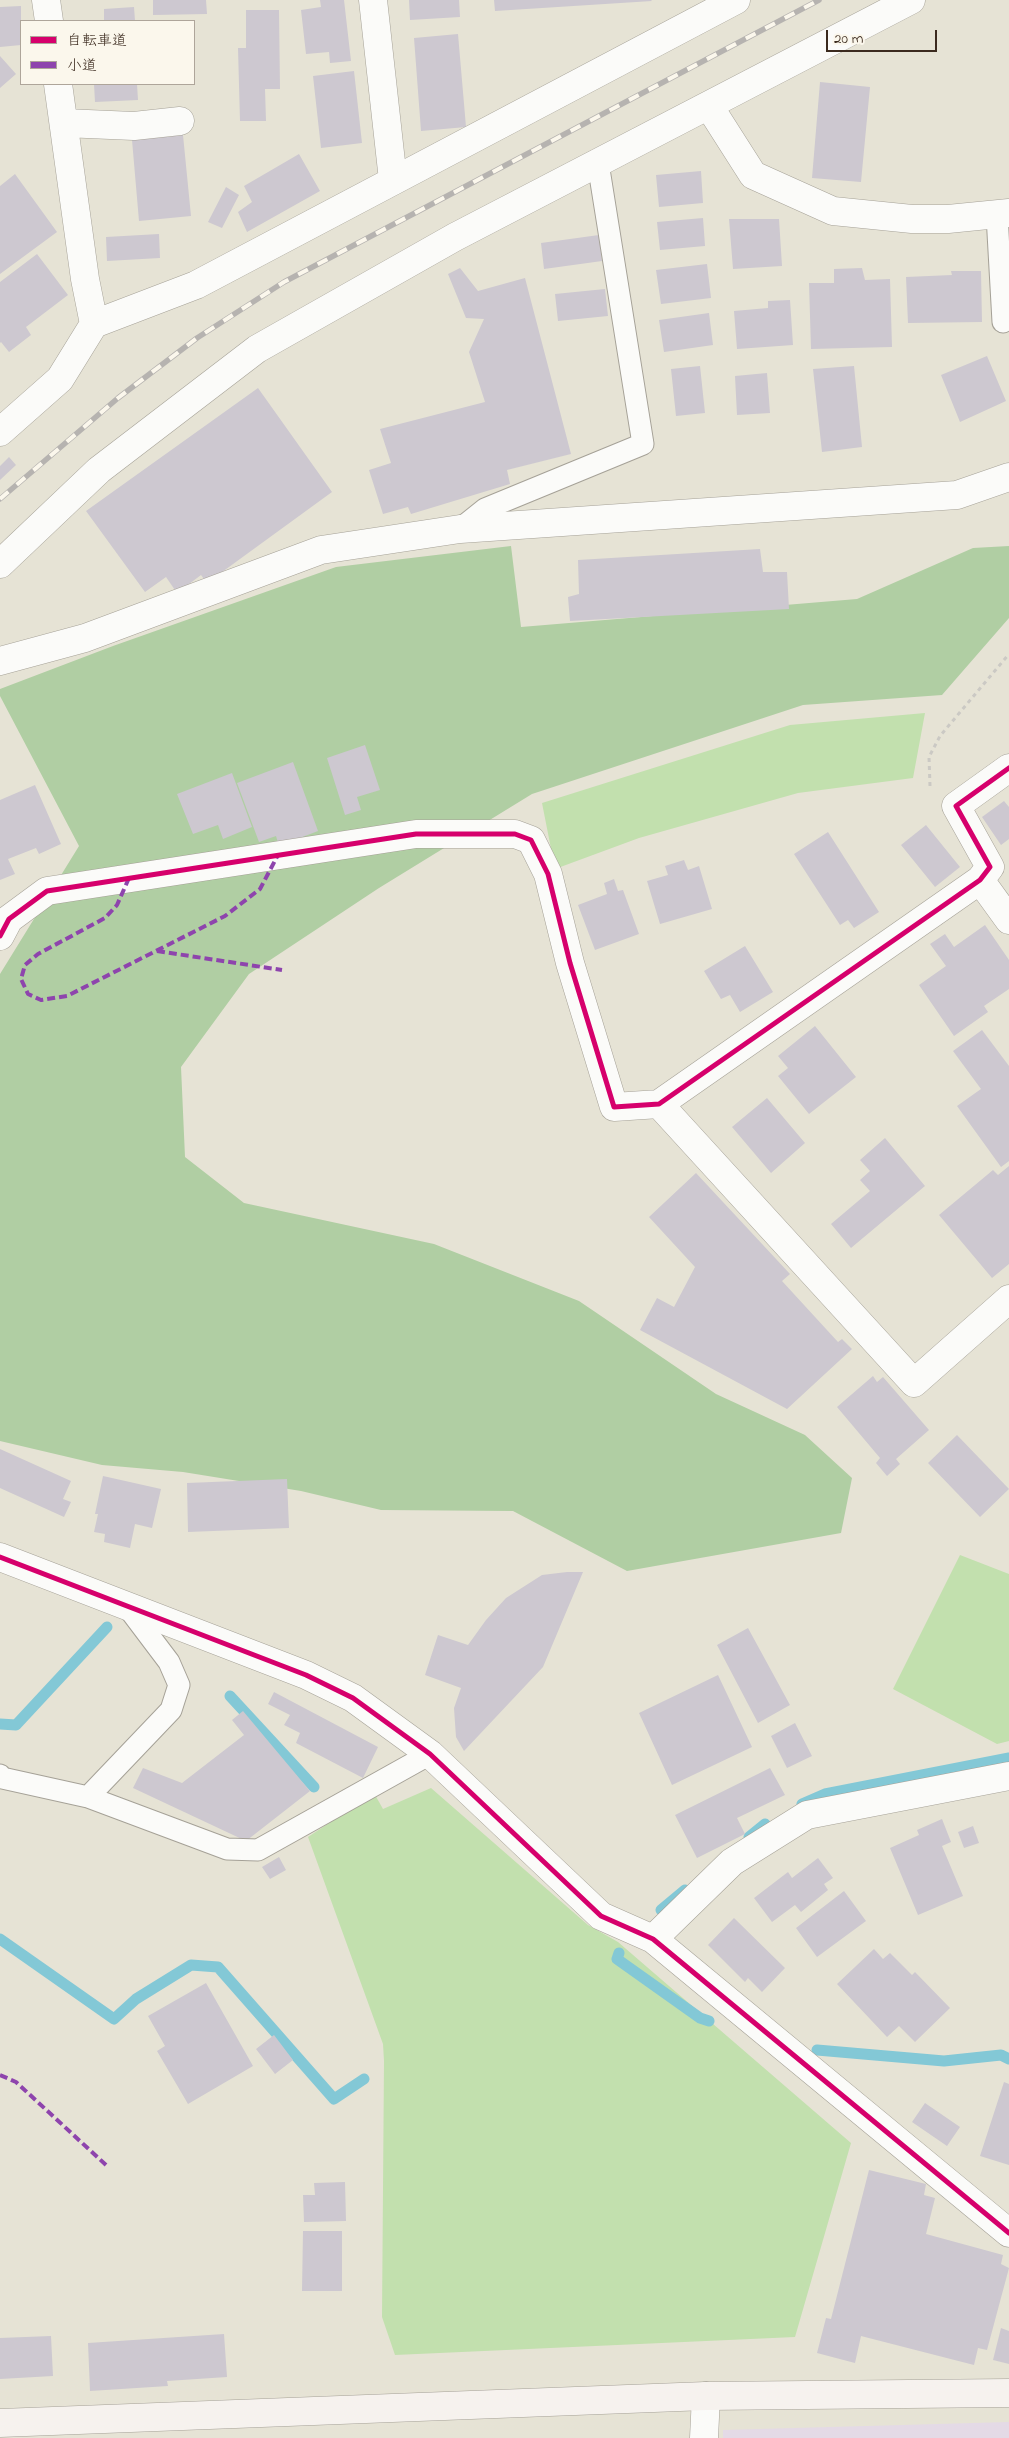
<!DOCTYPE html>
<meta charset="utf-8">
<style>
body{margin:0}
#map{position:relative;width:1009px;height:2438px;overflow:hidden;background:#e6e3d5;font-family:"Indie Flower","Klee One",sans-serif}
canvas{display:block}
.legend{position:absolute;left:20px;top:20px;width:175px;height:65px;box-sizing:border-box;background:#fbf7ec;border:1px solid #aea59a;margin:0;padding:6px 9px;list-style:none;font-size:15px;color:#3b2a1e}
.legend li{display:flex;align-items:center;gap:10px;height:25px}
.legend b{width:25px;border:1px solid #aea59a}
.scale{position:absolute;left:826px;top:30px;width:111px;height:22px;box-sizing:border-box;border:2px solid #3b2a1e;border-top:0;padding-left:6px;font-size:15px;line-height:18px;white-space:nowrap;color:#3b2a1e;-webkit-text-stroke:4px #fbf7ec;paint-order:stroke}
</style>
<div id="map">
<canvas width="1009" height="2438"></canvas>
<ul class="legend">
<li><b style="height:6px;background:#d6006c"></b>自転車道</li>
<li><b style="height:6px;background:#8e44ad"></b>小道</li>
</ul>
<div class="scale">20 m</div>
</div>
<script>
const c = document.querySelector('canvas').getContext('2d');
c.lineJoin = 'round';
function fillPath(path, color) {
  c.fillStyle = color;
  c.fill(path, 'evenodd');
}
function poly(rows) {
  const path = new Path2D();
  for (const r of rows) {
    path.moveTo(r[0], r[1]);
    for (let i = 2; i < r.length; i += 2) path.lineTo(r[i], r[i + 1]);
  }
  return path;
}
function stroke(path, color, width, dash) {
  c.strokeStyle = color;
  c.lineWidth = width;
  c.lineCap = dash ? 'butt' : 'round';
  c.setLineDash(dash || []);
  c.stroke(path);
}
fillPath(poly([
 [1009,2422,1009,2438,723,2438,723,2430]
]), '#e4dae6');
fillPath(poly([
 [925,713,913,778,798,793,639,838,555,869,542,803,790,725],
 [960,1555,1009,1574,1009,1741,997,1744,893,1689],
 [431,1788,588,1925,618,1942,851,2143,795,2337,395,2355,382,2317,384,2061,383,2044,308,1837,374,1793,383,1809]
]), '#c2e0ae');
fillPath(poly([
 [511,546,521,627,857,599,973,548,1009,546,1009,618,942,695,803,705,532,794,379,888,249,974,181,1067,185,1157,244,1203,434,1244,579,1301,716,1394,805,1435,852,1478,841,1533,627,1571,513,1511,381,1510,301,1491,183,1472,102,1465,0,1441,0,974,79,846,0,696,0,689,113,646,336,567]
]), '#b0cea3');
stroke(poly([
 [230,1696,314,1787],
 [0,1724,16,1725,107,1627],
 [802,1804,825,1794,1009,1758],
 [749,1837,765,1824],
 [661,1910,685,1890],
 [0,1939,114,2019,136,1999,191,1965,218,1967,334,2099,364,2079],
 [619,1953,617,1959,700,2018,709,2021],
 [817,2050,944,2061,1001,2055,1009,2059]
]), '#83c8d6', 11);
fillPath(poly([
 [153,0,206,0,207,14,153,15],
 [320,0,344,0,351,61,330,63,329,52,306,54,301,10,321,7],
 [409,0,459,0,460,17,410,20],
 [494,0,651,0,652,1,495,11],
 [21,6,21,45,0,47,0,7],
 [134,7,135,21,104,21,104,9],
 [246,10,279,10,280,89,265,89,266,121,240,121,238,48,246,48],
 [458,34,466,127,421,131,414,38],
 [0,56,16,74,0,88],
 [354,71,362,143,321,148,313,76],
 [820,82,870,87,861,182,812,178],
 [94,84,137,84,138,100,95,102],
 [183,135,191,216,139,221,132,140],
 [299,154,320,191,247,232,238,212,252,202,244,186],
 [701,171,703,203,659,207,656,175],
 [15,174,57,232,0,274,0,186],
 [226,187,239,195,222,228,208,222],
 [703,218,705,246,660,250,657,222],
 [729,219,779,219,782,266,733,269],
 [159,234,160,258,107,261,106,237],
 [599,235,602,261,544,269,541,243],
 [37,254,68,295,26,327,31,335,9,352,1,342,0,343,0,282],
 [707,264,711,298,661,304,656,270],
 [460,268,478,291,525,278,571,454,507,470,510,484,411,514,408,507,383,514,369,470,391,463,380,429,485,402,469,352,484,319,466,318,448,274],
 [862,268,865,280,890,279,892,347,811,349,809,283,834,283,834,269],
 [951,271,981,271,982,322,908,323,906,277,952,275],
 [605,289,608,316,558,321,555,294],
 [790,300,793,345,737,349,734,311,768,308,768,301],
 [709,313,713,345,664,352,659,320],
 [987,356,1006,401,960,422,941,375],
 [700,366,705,413,676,416,671,369],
 [854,366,862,447,822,452,813,369],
 [767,373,770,413,737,415,735,376],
 [258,388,332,492,207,583,201,575,177,593,166,577,145,592,86,511],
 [9,457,16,465,0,480,0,466],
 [760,549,763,572,787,572,789,609,570,621,568,597,579,594,578,560],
 [365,745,380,790,357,797,361,810,345,815,327,758],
 [293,762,318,831,279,846,276,836,259,842,237,783],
 [232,773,252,827,223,839,218,825,193,834,177,794],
 [35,785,61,844,39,854,36,848,8,859,15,874,0,880,0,800],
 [1004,801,1009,807,1009,839,1001,845,982,817],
 [926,825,960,867,935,887,901,845],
 [828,832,879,912,854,928,848,920,840,925,794,854],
 [684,860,688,870,699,866,712,909,660,924,647,881,668,875,665,866],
 [614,879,618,891,623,890,639,934,595,950,578,905,607,894,604,883],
 [985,925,1009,960,1009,989,984,1006,988,1012,954,1036,919,985,946,966,930,944,945,934,954,947],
 [745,946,773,992,740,1012,730,995,721,999,704,971],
 [815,1026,856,1077,809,1114,778,1076,788,1068,778,1056],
 [982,1030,1009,1066,1009,1161,1001,1167,957,1106,981,1089,953,1051],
 [767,1098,805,1143,771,1173,732,1127],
 [885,1138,925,1186,851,1248,831,1224,870,1191,860,1180,870,1171,860,1160],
 [1009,1166,1009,1264,992,1278,939,1215,993,1170,998,1175],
 [696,1173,790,1274,782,1281,838,1342,842,1339,852,1349,787,1409,640,1330,657,1298,674,1307,695,1267,649,1217],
 [873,1376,877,1382,883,1377,929,1430,896,1459,900,1464,887,1476,876,1463,880,1458,837,1407],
 [957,1435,1009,1489,980,1517,928,1463],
 [0,1449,71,1481,63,1499,71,1502,64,1517,0,1488],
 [103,1476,161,1489,152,1528,135,1524,130,1548,104,1542,105,1534,94,1532,98,1514,95,1514],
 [287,1479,289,1528,188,1532,187,1483],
 [567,1572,583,1572,543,1667,464,1751,456,1737,454,1708,461,1688,425,1675,438,1635,468,1645,486,1620,506,1598,542,1575],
 [748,1628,790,1705,758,1723,717,1645],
 [718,1675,752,1747,672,1785,639,1713],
 [274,1692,378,1747,363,1778,296,1743,300,1733,284,1725,290,1715,268,1704],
 [243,1711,310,1791,246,1841,133,1788,143,1768,182,1783,244,1735,232,1720],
 [795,1723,812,1756,787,1768,771,1736],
 [770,1768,785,1795,737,1818,745,1834,697,1858,675,1815],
 [942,1819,951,1842,942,1846,963,1896,918,1915,890,1848,919,1835,917,1830],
 [973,1826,979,1843,964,1848,958,1832],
 [279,1857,286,1870,270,1879,262,1867],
 [818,1858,833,1878,824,1884,828,1890,801,1912,795,1905,772,1922,754,1898,788,1872,792,1878],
 [844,1891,866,1921,817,1957,796,1928],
 [734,1918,785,1968,762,1992,748,1978,745,1982,708,1945],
 [874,1949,883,1959,890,1953,912,1975,915,1972,950,2008,915,2042,899,2026,887,2037,837,1984],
 [206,1983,253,2066,188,2104,157,2051,165,2046,148,2016],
 [274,2035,293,2060,275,2074,256,2049],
 [1004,2082,1009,2084,1009,2165,980,2156],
 [925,2103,960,2127,947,2146,912,2122],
 [869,2170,926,2184,924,2195,935,2198,926,2234,1003,2255,1001,2264,1009,2268,987,2350,978,2348,974,2365,861,2336,855,2363,817,2353,826,2318,831,2319],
 [345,2182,346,2221,304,2222,303,2195,315,2195,314,2183],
 [303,2231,342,2231,342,2291,302,2291],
 [1001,2328,1009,2331,1009,2364,993,2360],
 [224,2334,227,2377,167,2381,168,2386,90,2391,88,2343],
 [51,2336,53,2376,0,2379,0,2338]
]), '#cdc8d0');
const lane = poly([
 [997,215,1003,322],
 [460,529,485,509,643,444,598,163],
 [0,1775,2,1778,88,1797,227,1849,258,1850,430,1754],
 [88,1797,171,1710,179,1685,169,1662,126,1605]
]);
const street = poly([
 [46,0,49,21],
 [373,0,393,180],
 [58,84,85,279,94,324],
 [709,106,753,175,833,211,912,219,948,219,1009,213],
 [64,123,134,126,180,121],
 [0,432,60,379,94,324,196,285,736,0],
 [0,564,99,470,257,349,455,237,911,0],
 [0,661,85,638,321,550,460,529,957,495,1009,477],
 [980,880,1009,920],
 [0,936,9,919,47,891,416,834,515,834,531,840,548,874,570,963,614,1107,659,1104,980,880,990,867,956,806,1009,768],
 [659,1104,914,1383,1009,1299],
 [0,1557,306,1675,353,1698,430,1754,601,1916,653,1939,1009,2233],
 [653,1939,732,1862,807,1815,1009,1776],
 [704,2438,706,2396]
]);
const secondary = poly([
 [0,2423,706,2396,1009,2393]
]);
stroke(lane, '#a5a197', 23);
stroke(street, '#a5a197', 29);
stroke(secondary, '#a5a197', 29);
stroke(poly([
 [930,786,929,757,940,736,1009,654]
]), '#cbc9c4', 3, [4, 4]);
stroke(lane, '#fbfbf9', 21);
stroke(street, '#fbfbf9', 28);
stroke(secondary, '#f6f2ee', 28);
const rail = poly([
 [0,499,118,398,197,338,284,282,819,0]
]);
stroke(rail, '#b6b3b0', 5.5);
stroke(rail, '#fbf7ec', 4, [11]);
stroke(poly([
 [129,878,117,905,105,918,38,954,25,965,21,979,28,994,41,1000,67,996,225,916,260,889,278,855],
 [157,951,282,970],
 [0,2075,16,2082,106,2165]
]), '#8e44ad', 4, [8, 4]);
stroke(poly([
 [0,936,9,919,47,891,416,834,515,834,531,840,548,874,570,963,614,1107,659,1104,980,880,990,867,956,806,1009,768],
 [0,1557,306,1675,353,1698,430,1754,601,1916,653,1939,1009,2233]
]), '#d6006c', 5);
</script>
